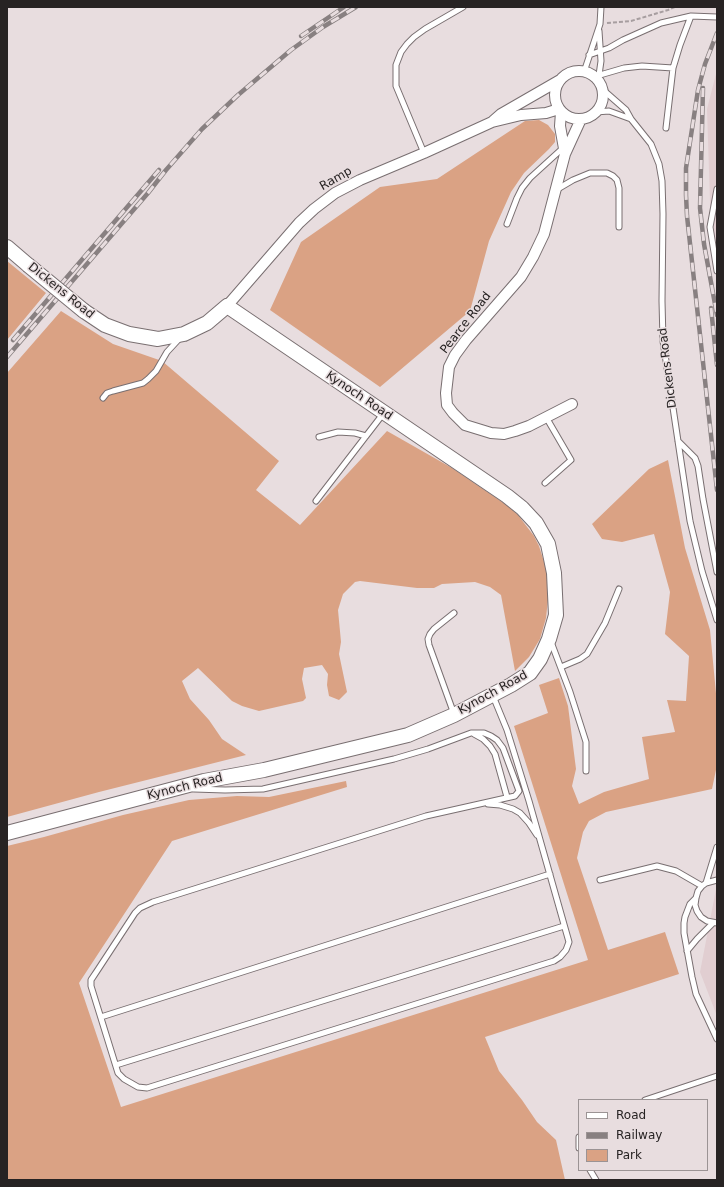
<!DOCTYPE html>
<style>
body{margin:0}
#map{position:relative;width:724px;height:1187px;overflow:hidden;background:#e8dddf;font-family:"DejaVu Sans",sans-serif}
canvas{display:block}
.frame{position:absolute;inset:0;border:8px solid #272323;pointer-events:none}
.legend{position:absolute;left:578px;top:1099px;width:130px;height:72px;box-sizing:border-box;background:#e8dddf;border:1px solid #9b9394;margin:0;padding:5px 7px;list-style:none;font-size:12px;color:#272323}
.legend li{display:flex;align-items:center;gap:8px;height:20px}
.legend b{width:20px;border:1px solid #9b9394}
</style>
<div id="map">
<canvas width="724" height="1187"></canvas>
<div class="frame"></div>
<ul class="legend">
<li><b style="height:5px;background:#fff"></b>Road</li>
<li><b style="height:5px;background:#888081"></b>Railway</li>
<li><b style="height:11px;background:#daa284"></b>Park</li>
</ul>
</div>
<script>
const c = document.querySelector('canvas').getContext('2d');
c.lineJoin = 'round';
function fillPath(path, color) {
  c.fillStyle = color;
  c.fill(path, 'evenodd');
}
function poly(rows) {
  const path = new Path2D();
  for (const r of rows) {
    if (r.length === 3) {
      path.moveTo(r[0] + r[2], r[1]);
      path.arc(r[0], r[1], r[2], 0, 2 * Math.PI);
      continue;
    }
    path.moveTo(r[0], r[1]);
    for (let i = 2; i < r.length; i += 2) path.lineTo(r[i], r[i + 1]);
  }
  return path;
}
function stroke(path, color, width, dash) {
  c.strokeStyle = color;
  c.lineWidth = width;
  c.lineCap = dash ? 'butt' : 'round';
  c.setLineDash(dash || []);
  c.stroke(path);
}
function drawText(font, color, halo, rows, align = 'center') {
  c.font = font + ' "DejaVu Sans",sans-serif';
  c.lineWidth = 3;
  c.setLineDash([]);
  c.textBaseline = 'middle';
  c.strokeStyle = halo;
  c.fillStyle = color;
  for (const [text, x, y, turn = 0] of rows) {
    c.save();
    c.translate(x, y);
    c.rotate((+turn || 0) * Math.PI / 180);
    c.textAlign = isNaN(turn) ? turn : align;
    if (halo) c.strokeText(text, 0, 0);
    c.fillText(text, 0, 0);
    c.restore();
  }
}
fillPath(poly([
 [717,70,717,272,711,233,707,109],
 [717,884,717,1016,700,972]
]), '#e1ced1');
fillPath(poly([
 [539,120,548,125,555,134,555,142,549,149,524,173,511,192,489,241,470,311,380,387,270,310,301,242,380,187,437,179,525,121],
 [7,261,46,293,7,340],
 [61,311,113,344,162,361,279,461,256,490,300,525,387,431,452,468,508,506,518,515,534,536,539,546,546,568,549,590,546,618,540,639,529,657,515,671,501,595,490,587,475,582,442,584,434,588,417,588,360,581,355,582,343,594,338,610,341,642,339,654,347,692,339,700,329,696,327,685,328,674,322,665,304,668,302,679,306,698,303,701,259,711,242,706,232,701,198,668,182,681,190,699,209,720,222,739,246,755,99,792,7,817,7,373],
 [668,460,685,548,710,630,717,704,717,765,712,789,606,812,589,821,583,832,577,858,608,950,665,932,679,974,485,1037,499,1071,522,1100,537,1122,556,1140,565,1180,7,1180,7,846,44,837,123,815,189,800,237,796,269,797,346,781,347,787,172,841,79,983,121,1107,588,960,514,726,548,713,539,685,559,678,568,706,576,769,572,786,579,804,604,792,649,779,642,737,675,732,667,700,686,701,689,656,665,634,670,592,654,534,622,542,602,539,592,524,649,469]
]), '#daa284');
const lane = poly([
 [589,55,609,48,623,40,661,23,691,16,717,17],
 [584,72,600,24,601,7],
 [600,75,624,68,642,66,673,68],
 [598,82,601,61,599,31],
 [602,89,626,110,631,119,651,144,659,164,662,181,663,214,662,301,663,341,690,521,702,571,717,620],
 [596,112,609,111,631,119],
 [666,128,673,68,680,45,691,16],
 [424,153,396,86,396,65,401,52,407,44,414,37,425,29,463,7],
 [717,189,710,227,717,271],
 [556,190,573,180,590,173,607,173,613,176,617,180,619,188,619,227],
 [507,224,517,198,522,188,530,178,564,147],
 [103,398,107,393,113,391,143,383,148,379,156,371,167,352,179,339],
 [319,437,338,432,355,433,366,436],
 [678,441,695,458,698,466,703,499,717,572],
 [545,483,571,460,546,417],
 [316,501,383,414],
 [551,642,570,692,586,742,586,771],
 [561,667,580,659,587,654,605,623,619,589],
 [454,714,429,645,428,639,430,634,434,629,454,613],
 [474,734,483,739,490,746,495,754,507,797],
 [194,789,225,790,263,789,394,759,428,749,471,733,484,733,491,736,497,740,503,748,519,791,515,796,426,816,153,902,140,908,135,913,97,971,91,980,91,986,118,1073,124,1079,138,1087,147,1088,554,961,560,957,566,950,569,942,529,801,507,730,493,696],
 [488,804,500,805,513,809,520,813,529,823,537,835],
 [600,880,657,866,676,871,702,886],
 [717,880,706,883,702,886,698,891,696,898,695,905,697,911,701,917,707,921,717,923],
 [706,883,717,847],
 [696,898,690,904,685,917,684,923,684,933,692,977,696,994,717,1039],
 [687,951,697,939,713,923],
 [101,1017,550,874],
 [116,1065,564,926],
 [645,1100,717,1076],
 [579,1137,579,1148],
 [590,1170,596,1180]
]);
const street = poly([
 [579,95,24],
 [561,112,560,126,565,154],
 [493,121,501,114,560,80],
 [227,306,299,223,314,209,335,193,360,180,424,153,492,122,521,115,546,113,559,109],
 [572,404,529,426,515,431,504,434,491,433,465,425,453,413,447,405,446,393,449,367,455,355,466,340,521,277,533,257,544,234,565,154,581,119]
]);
const secondary = poly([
 [7,247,28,265],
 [7,833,204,781,264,770,408,735,454,715,511,685,530,673,540,659,549,639,556,615,554,573,548,544,536,523,522,508,507,496,227,306,207,323,184,334,158,339,129,334,105,325,84,311]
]);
stroke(lane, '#796f71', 7);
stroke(street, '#796f71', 12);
stroke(secondary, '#796f71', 16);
stroke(poly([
 [607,23,631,21,668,10,675,7]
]), '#a79ea0', 2, [4, 2]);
stroke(lane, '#fff', 5);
stroke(street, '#fff', 10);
stroke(secondary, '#fff', 14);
const rail = poly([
 [717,33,705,64,698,90,686,168,686,195,687,216,717,490],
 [301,36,344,7],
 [703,88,700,208,704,244,717,315],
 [711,308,717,365],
 [13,340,159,170],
 [7,357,148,193,166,170,202,129,238,95,291,50,323,27,356,7]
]);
stroke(rail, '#888081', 4.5);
stroke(rail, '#e8dddf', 3, [9]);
const secondaryBridge = poly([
 [28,265,84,311]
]);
stroke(secondaryBridge, '#796f71', 16, []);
stroke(secondaryBridge, '#fff', 14);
drawText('12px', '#272323', '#e8dddf', [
 ["Ramp",336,179,-30],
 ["Dickens Road",61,291,39],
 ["Pearce Road",466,323,-52],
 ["Dickens Road",668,368,-97],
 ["Kynoch Road",359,396,34],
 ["Kynoch Road",493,693,-29],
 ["Kynoch Road",185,787,-14]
]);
</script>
